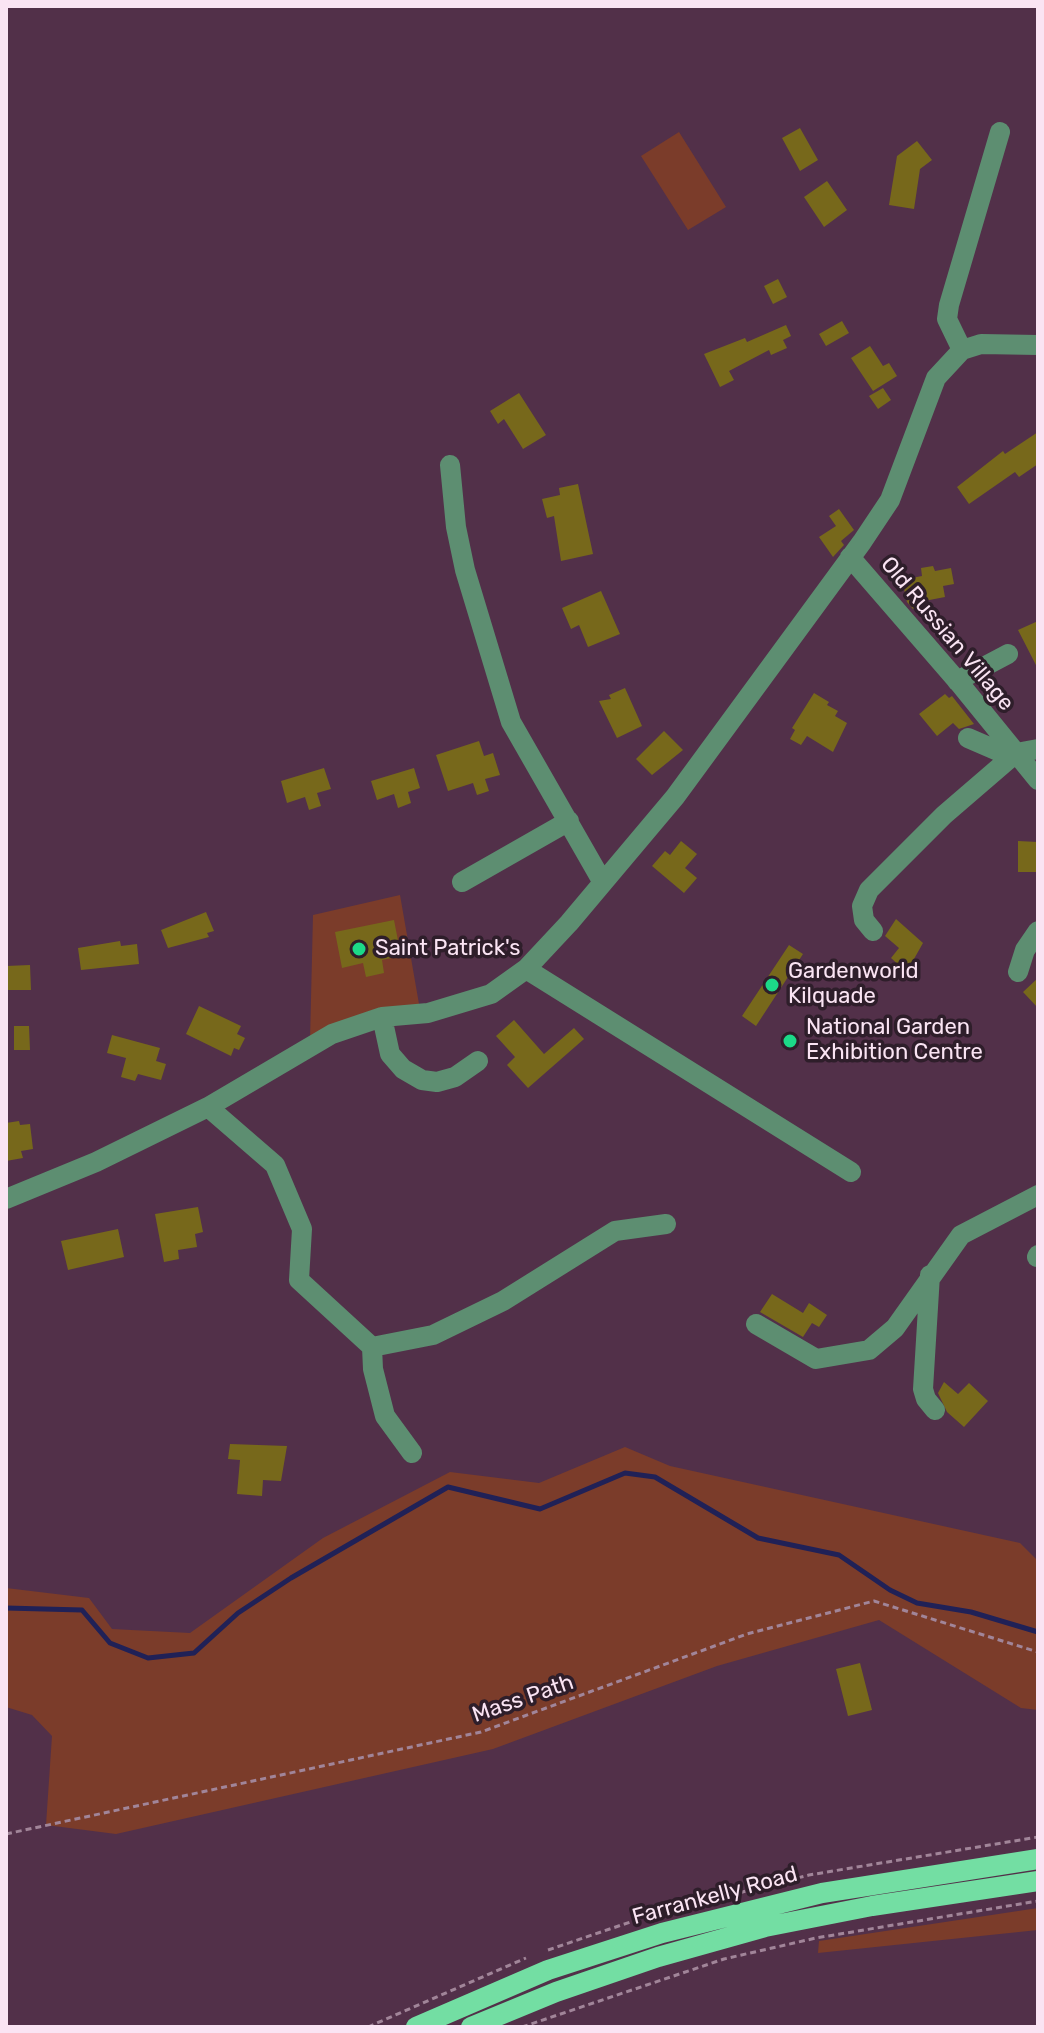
<!DOCTYPE html>
<style>
body{margin:0}
#map{position:relative;width:1044px;height:2033px;overflow:hidden;background:#523049;font-family:Rubik,sans-serif}
canvas{display:block}
.frame{position:absolute;inset:0;border:8px solid #fae4f3;pointer-events:none}
</style>
<div id="map">
<canvas width="1044" height="2033"></canvas>
<div class="frame"></div>
</div>
<script>
const c = document.querySelector('canvas').getContext('2d');
c.lineJoin = 'round';
function fillPath(path, color) {
  c.fillStyle = color;
  c.fill(path, 'evenodd');
}
function poly(rows) {
  const path = new Path2D();
  for (const r of rows) {
    path.moveTo(r[0], r[1]);
    for (let i = 2; i < r.length; i += 2) path.lineTo(r[i], r[i + 1]);
  }
  return path;
}
function stroke(path, color, width, dash) {
  c.strokeStyle = color;
  c.lineWidth = width;
  c.lineCap = dash ? 'butt' : 'round';
  c.setLineDash(dash || []);
  c.stroke(path);
}
function drawText(font, color, halo, rows, align = 'center') {
  c.font = font + ' Rubik,sans-serif';
  c.lineWidth = 7;
  c.setLineDash([]);
  c.textBaseline = 'middle';
  c.strokeStyle = halo;
  c.fillStyle = color;
  for (const [text, x, y, turn = 0] of rows) {
    c.save();
    c.translate(x, y);
    c.rotate((+turn || 0) * Math.PI / 180);
    c.textAlign = isNaN(turn) ? turn : align;
    if (halo) c.strokeText(text, 0, 0);
    c.fillText(text, 0, 0);
    c.restore();
  }
}
fillPath(poly([
 [679,132,726,207,688,230,641,156],
 [400,895,419,1004,310,1041,313,915],
 [625,1447,670,1466,1020,1543,1038,1561,1038,1710,1021,1708,879,1620,717,1666,493,1749,116,1834,46,1825,52,1736,32,1715,6,1707,6,1588,89,1598,112,1629,190,1633,323,1538,450,1472,539,1483],
 [1038,1908,1038,1930,818,1953,819,1941]
]), '#7b3c2a');
stroke(poly([
 [6,1608,82,1610,110,1643,148,1658,194,1653,238,1613,291,1578,448,1487,540,1509,625,1473,655,1477,758,1538,839,1555,890,1590,917,1603,971,1612,1038,1632]
]), '#202157', 5);
fillPath(poly([
 [800,128,818,160,800,171,782,138],
 [917,141,932,160,920,169,914,209,889,205,897,156],
 [827,181,847,210,824,227,804,197],
 [778,279,787,297,773,304,764,286],
 [842,321,849,333,826,346,819,334],
 [786,325,791,336,783,340,787,348,771,355,769,350,729,371,734,380,720,387,704,354,745,338,747,342],
 [870,346,883,366,889,363,897,376,873,391,851,358],
 [883,388,891,400,878,409,869,396],
 [519,393,546,435,523,449,504,419,498,424,490,411],
 [1038,432,1038,464,1019,477,1015,472,969,504,957,487,1003,451,1005,454],
 [578,484,593,554,561,561,554,516,547,518,542,499,560,495,559,488],
 [839,509,854,530,841,541,844,545,833,557,819,537,836,526,829,516],
 [933,566,935,571,951,568,954,584,943,586,945,597,919,602,920,608,913,609,907,602,902,580,922,576,921,568],
 [601,591,620,634,588,647,579,625,571,629,562,608],
 [1038,621,1038,669,1018,630],
 [625,688,642,726,617,738,599,701,611,699,609,695],
 [814,693,829,702,827,705,838,711,835,716,847,723,833,752,807,736,801,745,790,739,795,730,792,728],
 [945,694,949,698,952,696,974,724,959,729,953,723,937,736,919,714],
 [664,731,683,750,652,775,636,759],
 [479,741,484,756,493,753,500,775,485,779,489,791,477,795,473,783,448,791,436,755],
 [324,768,331,789,317,793,321,806,309,810,305,797,287,803,281,781],
 [414,768,420,788,408,792,411,803,398,808,394,794,377,800,371,781],
 [681,841,697,854,685,868,697,878,684,893,652,866,665,851,670,855],
 [1018,841,1038,842,1036,872,1018,872],
 [206,912,214,931,207,933,209,937,168,948,161,930],
 [896,919,923,943,910,966,905,962,901,967,891,958,899,948,885,936],
 [394,920,401,956,382,960,384,973,366,977,363,963,342,968,335,932],
 [120,941,121,946,137,944,139,964,81,970,78,948],
 [789,945,803,954,756,1026,742,1016],
 [30,965,31,990,6,990,6,966],
 [1038,978,1038,1008,1023,992],
 [199,1006,241,1026,237,1034,245,1038,239,1050,234,1048,231,1056,186,1034],
 [514,1020,544,1054,574,1028,584,1039,528,1088,507,1065,515,1057,496,1036],
 [14,1026,29,1026,30,1050,14,1050],
 [112,1035,160,1048,156,1061,166,1064,161,1080,138,1074,135,1081,121,1077,126,1058,107,1053],
 [19,1121,20,1125,30,1124,33,1149,21,1151,23,1158,6,1161,6,1123],
 [198,1207,203,1232,195,1234,197,1247,178,1250,179,1259,164,1262,155,1214],
 [118,1229,124,1257,68,1270,61,1241],
 [772,1294,803,1313,809,1303,827,1315,819,1327,812,1323,803,1337,760,1312],
 [944,1382,958,1394,969,1383,988,1401,964,1427,947,1412,938,1393],
 [230,1444,287,1446,281,1481,263,1480,262,1496,237,1494,240,1460,228,1459],
 [860,1663,872,1710,848,1716,836,1669]
]), '#77681b');
stroke(poly([
 [6,1834,481,1732,747,1634,874,1601,1038,1652],
 [548,1950,648,1916,809,1875,1038,1837],
 [368,2027,526,1958],
 [522,2027,724,1959,816,1938,1038,1901]
]), '#a18599', 3, [6, 4]);
stroke(poly([
 [962,350,947,319,949,305,1000,132],
 [450,465,456,527,465,570,511,722,602,881],
 [850,557,960,684,1038,780],
 [957,681,1008,654],
 [968,738,1012,757],
 [462,882,569,821],
 [873,931,864,920,862,906,869,890,944,815,1016,753,1038,749],
 [526,969,851,1172],
 [1018,972,1025,950,1038,931],
 [382,1017,390,1054,403,1069,422,1080,437,1082,455,1077,478,1061],
 [208,1107,275,1165,302,1229,299,1280,372,1347,433,1335,503,1301,615,1231,666,1224],
 [6,1199,96,1162,208,1107,332,1034,382,1017,428,1013,491,994,526,969,569,923,675,797,862,542,890,500,936,378,962,350,981,344,1038,345],
 [1037,1257,1038,1255],
 [930,1275,923,1389,926,1399,935,1410],
 [756,1324,816,1359,869,1350,895,1328,961,1235,1038,1195],
 [372,1347,373,1369,385,1416,412,1453]
]), '#5d8e71', 20);
stroke(poly([
 [416,2027,548,1970,662,1933,822,1893,1038,1859],
 [471,2027,556,1992,658,1957,765,1927,872,1906,1038,1881]
]), '#73dea3', 20);
for (const [x, y, r, color] of [
 [359,949,8,"#1cd988"],
 [772,985,8,"#1cd988"],
 [790,1041,8,"#1cd988"]
]) {
  const dot = new Path2D();
  dot.arc(x, y, r, 0, 2 * Math.PI);
  c.fillStyle = color;
  c.fill(dot);
  stroke(dot, '#2e1e2a', 3);
}
drawText('22px', '#fae4f3', '#2e1e2a', [
 ["Old Russian Village",947,634,50],
 ["Mass Path",523,1699,-19],
 ["Farrankelly Road",715,1896,-15]
]);
drawText('22px', '#fae4f3', '#2e1e2a', [
 ["Saint Patrick's",375,949],
 ["Gardenworld",788,972],
 ["Kilquade",788,997],
 ["National Garden",806,1028],
 ["Exhibition Centre",806,1053]
], 'left');
</script>
